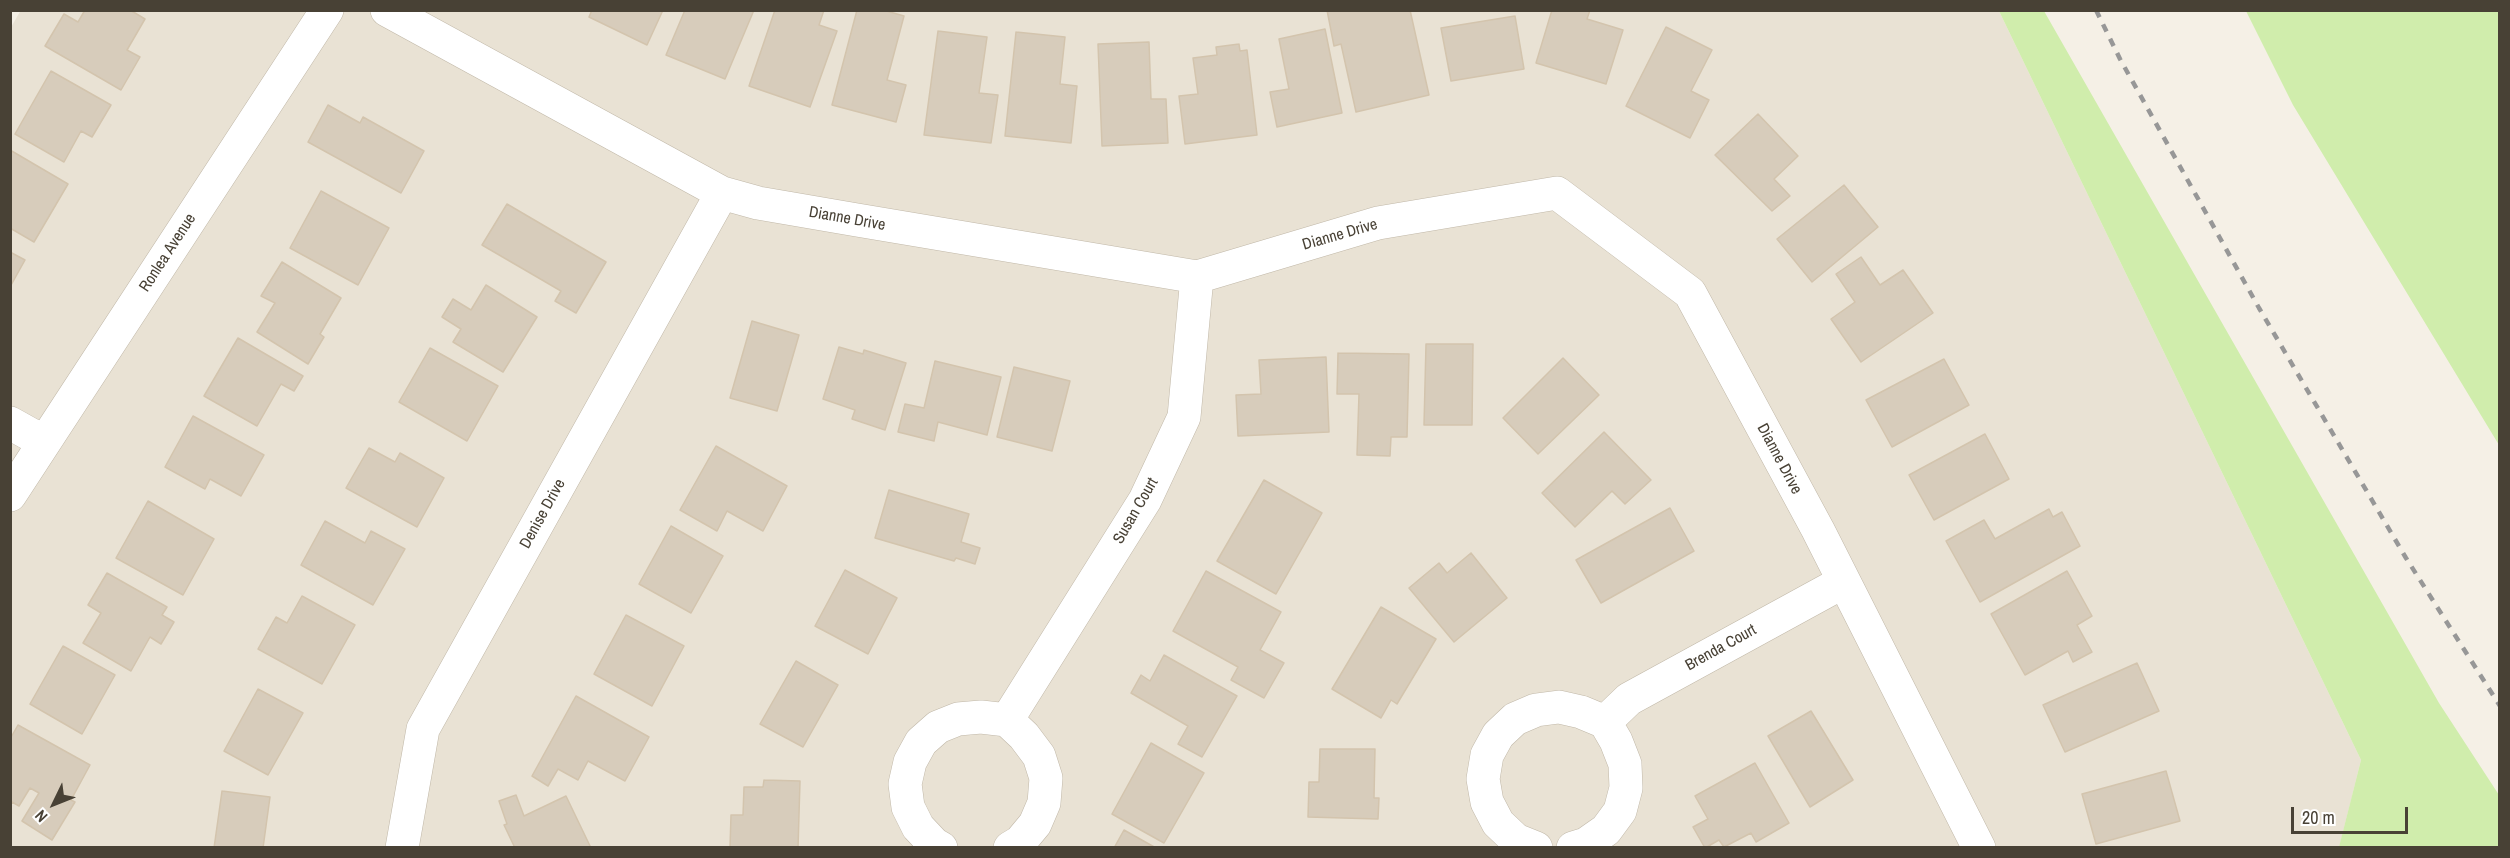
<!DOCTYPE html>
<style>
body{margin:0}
#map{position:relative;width:2510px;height:858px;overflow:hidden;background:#f5f0e6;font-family:"Archivo Narrow",sans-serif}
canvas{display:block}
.frame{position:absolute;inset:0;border:12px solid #484135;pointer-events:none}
.north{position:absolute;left:24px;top:774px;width:60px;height:60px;-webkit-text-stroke:4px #fff;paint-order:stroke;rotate:227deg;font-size:16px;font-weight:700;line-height:24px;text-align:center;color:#484135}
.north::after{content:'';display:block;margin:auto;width:21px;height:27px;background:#484135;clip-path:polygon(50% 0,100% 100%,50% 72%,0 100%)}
.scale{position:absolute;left:2291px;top:807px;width:117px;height:27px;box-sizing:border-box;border:3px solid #484135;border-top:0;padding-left:8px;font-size:18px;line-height:21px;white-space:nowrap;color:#484135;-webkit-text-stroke:4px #fff;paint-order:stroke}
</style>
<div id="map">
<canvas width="2510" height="858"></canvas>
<div class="frame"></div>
<div class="north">N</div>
<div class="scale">20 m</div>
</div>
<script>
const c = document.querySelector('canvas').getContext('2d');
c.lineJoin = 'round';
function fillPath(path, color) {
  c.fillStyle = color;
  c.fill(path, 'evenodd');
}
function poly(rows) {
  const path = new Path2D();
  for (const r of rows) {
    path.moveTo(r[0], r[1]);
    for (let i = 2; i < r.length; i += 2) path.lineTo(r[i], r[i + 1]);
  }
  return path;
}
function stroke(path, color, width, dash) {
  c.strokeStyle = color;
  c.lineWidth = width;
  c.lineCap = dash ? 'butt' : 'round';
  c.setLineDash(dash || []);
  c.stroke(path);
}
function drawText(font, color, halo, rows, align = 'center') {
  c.font = font + ' "Archivo Narrow",sans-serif';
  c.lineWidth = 5;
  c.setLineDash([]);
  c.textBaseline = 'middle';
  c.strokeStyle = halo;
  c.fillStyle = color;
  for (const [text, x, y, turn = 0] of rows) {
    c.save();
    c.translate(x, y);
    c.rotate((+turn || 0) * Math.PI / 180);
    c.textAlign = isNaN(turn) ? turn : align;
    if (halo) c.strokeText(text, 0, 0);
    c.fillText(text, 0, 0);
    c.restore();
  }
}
fillPath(poly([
 [21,10,1999,11,2361,760,2339,848,11,848,10,29]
]), '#e9e2d4');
fillPath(poly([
 [1999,11,2044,11,2439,703,2499,795,2499,847,2339,847,2361,760],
 [2246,11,2499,11,2499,445,2293,105]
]), '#d0edac');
const building = poly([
 [85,10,130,10,145,19,127,50,140,57,121,90,45,46,64,14,78,22,85,10],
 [592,10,663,10,647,45,589,17,592,10],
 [685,10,754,10,725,79,666,55,685,10],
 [775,10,824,10,819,25,837,31,810,107,749,86,775,10],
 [857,10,883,10,904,16,887,80,906,85,896,122,832,105,857,10],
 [1327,10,1410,10,1429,95,1356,112,1341,44,1334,46,1327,10],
 [1552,10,1590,10,1587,19,1623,30,1606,84,1536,63,1552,10],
 [1515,16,1524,69,1451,81,1441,28,1515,16],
 [1666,27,1712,50,1691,91,1709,100,1690,138,1626,106,1666,27],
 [1325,29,1342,113,1277,127,1270,92,1289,89,1279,39,1325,29],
 [938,31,987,37,979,93,998,95,991,143,924,135,938,31],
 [1016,32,1065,37,1060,84,1077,86,1071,143,1005,136,1016,32],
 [1149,42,1151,99,1166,99,1168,143,1102,146,1098,44,1149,42],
 [1239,44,1240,51,1247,50,1257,135,1185,144,1179,96,1198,94,1193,58,1217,55,1216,47,1239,44],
 [51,71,111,105,92,137,81,131,64,162,15,134,51,71],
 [328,105,360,123,363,117,424,151,401,193,308,142,328,105],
 [1758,114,1798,156,1774,179,1790,196,1772,211,1715,155,1758,114],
 [10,150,68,184,34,242,10,228,10,150],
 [1844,185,1878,227,1812,282,1777,239,1844,185],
 [321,191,389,228,358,285,290,248,321,191],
 [507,204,606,262,576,313,555,301,561,291,482,245,507,204],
 [10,252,25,260,10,287,10,252],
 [1861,257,1880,285,1903,270,1933,313,1861,362,1831,319,1855,302,1836,274,1861,257],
 [282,262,341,298,320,334,324,337,308,364,257,332,275,303,261,296,282,262],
 [486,285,537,317,503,372,453,342,461,329,442,317,453,299,471,310,486,285],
 [752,321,799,335,777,411,730,398,752,321],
 [238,338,303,376,294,391,281,384,257,426,204,396,238,338],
 [1426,344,1473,344,1472,425,1424,425,1426,344],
 [839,347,863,354,864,350,906,363,885,430,852,419,855,410,823,399,839,347],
 [430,348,498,386,467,441,399,402,430,348],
 [1338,353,1409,354,1407,437,1391,437,1390,456,1357,455,1359,394,1337,394,1338,353],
 [1326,357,1329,432,1238,436,1236,395,1261,394,1259,360,1326,357],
 [1563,358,1599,395,1538,454,1503,418,1563,358],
 [1944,359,1969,405,1892,447,1866,400,1944,359],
 [935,361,1001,377,987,435,938,422,934,441,898,432,905,404,924,408,935,361],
 [1014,367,1070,381,1052,451,997,437,1014,367],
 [193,416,264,455,241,496,210,479,205,489,165,467,193,416],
 [1604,432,1651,480,1625,504,1612,491,1575,527,1542,493,1604,432],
 [1985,434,2009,479,1934,520,1909,475,1985,434],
 [716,446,787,486,763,531,727,511,717,531,680,510,716,446],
 [369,448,395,462,400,453,444,478,417,527,346,488,369,448],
 [1264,480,1322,513,1276,594,1217,561,1264,480],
 [889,490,969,514,961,542,980,548,975,564,956,558,954,561,875,538,889,490],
 [148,501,214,539,183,595,116,558,148,501],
 [1670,508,1694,551,1601,603,1576,560,1670,508],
 [2049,509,2053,517,2062,512,2080,546,1980,602,1946,541,1984,520,1995,539,2049,509],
 [325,521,365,543,371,531,405,549,373,605,301,565,325,521],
 [671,526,723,556,691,613,639,584,671,526],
 [1471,553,1507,598,1454,642,1409,588,1439,563,1447,573,1471,553],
 [845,570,897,598,868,654,815,626,845,570],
 [1206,571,1281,612,1260,650,1284,663,1264,698,1231,680,1238,667,1173,631,1206,571],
 [2067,571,2092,616,2077,625,2092,652,2073,662,2068,651,2025,675,1991,614,2067,571],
 [107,573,167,607,162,615,174,622,161,644,150,637,131,671,83,643,101,613,88,605,107,573],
 [302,596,355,625,322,684,258,649,276,617,287,623,302,596],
 [1381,607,1436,639,1397,704,1391,700,1381,718,1332,689,1381,607],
 [626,615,684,646,652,706,594,674,626,615],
 [63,646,115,675,82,734,30,704,63,646],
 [1164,655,1237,696,1202,757,1178,744,1188,726,1131,693,1141,675,1150,681,1164,655],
 [796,661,838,685,803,747,760,724,796,661],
 [2137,663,2159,711,2065,752,2043,705,2137,663],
 [258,689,303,713,268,775,224,751,258,689],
 [576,696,649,737,625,781,588,761,578,780,558,769,548,786,532,776,576,696],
 [1811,711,1853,780,1810,807,1768,736,1811,711],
 [18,725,90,765,71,800,75,802,52,840,22,821,39,793,30,788,19,806,12,802,10,805,10,739,18,725],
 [1151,743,1204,773,1164,843,1112,814,1151,743],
 [1320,749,1375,749,1374,798,1379,798,1378,819,1308,817,1309,782,1319,782,1320,749],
 [1755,763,1789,823,1756,842,1751,833,1724,847,1719,840,1705,848,1693,827,1708,819,1695,796,1755,763],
 [2166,771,2180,821,2096,844,2082,794,2166,771],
 [764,780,800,781,798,848,730,848,731,815,743,815,744,787,763,787,764,780],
 [222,791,270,797,263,848,214,848,222,791],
 [516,795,524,816,566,796,591,848,515,848,504,825,507,824,499,801,516,795],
 [1124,830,1156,848,1114,848,1124,830]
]);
fillPath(building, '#d7ccbb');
stroke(building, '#d3c4ad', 1.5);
const street = poly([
 [387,10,722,193,758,203,857,220,1197,277,1378,223,1557,193,1690,293,1818,530,1979,848],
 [10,423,44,442],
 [10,495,327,10],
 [1007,720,1145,500,1184,417,1197,277],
 [1605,722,1629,699,1843,582],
 [402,848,423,729,722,193],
 [941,848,934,844,918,827,908,807,905,784,910,762,921,742,938,727,958,719,981,717,1007,720,1024,736,1039,756,1046,778,1044,803,1035,824,1020,842,1010,848],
 [1536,848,1516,840,1498,823,1487,802,1483,779,1487,755,1498,735,1515,719,1536,710,1559,707,1581,712,1605,722,1616,741,1625,764,1626,788,1620,811,1606,830,1586,844,1573,848]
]);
stroke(street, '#c1b8a8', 34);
stroke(street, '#fff', 33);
stroke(poly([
 [2096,10,2120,59,2259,308,2406,558,2500,706]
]), '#979797', 4.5, [8, 8]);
drawText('16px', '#484135', '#fff', [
 ["Dianne Drive",847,219,10],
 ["Dianne Drive",1340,235,-16],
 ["Ronlea Avenue",168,253,-57],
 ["Dianne Drive",1779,459,62],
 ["Susan Court",1136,511,-60],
 ["Denise Drive",543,514,-61],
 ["Brenda Court",1721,648,-29]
]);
</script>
